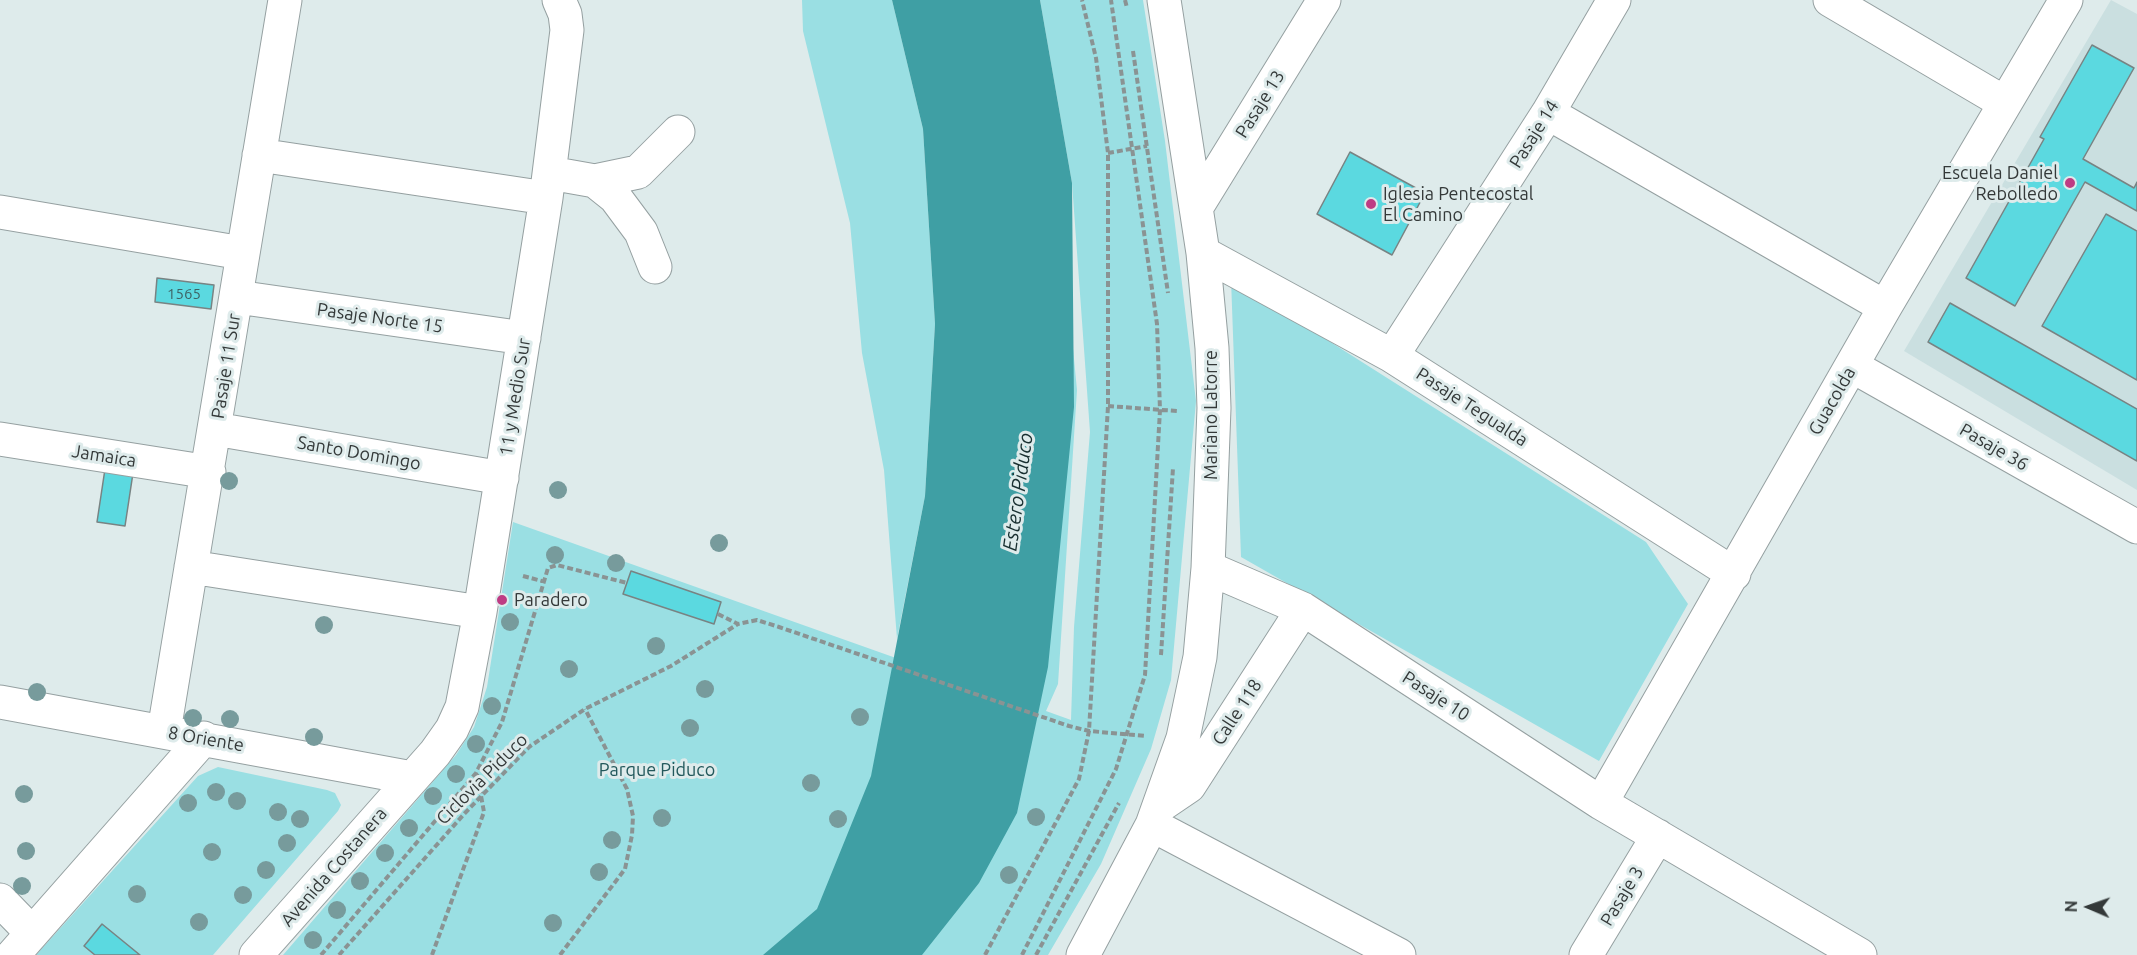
<!DOCTYPE html>
<style>
body{margin:0}
#map{position:relative;width:2137px;height:955px;overflow:hidden;background:#deebeb;font-family:Ubuntu,sans-serif}
canvas{display:block}
.north{position:absolute;left:2059px;top:877px;width:60px;height:60px;-webkit-text-stroke:4px #deebeb;paint-order:stroke;rotate:272deg;font-size:16px;font-weight:700;line-height:24px;text-align:center;color:#343939}
.north::after{content:'';display:block;margin:auto;width:21px;height:27px;background:#343939;clip-path:polygon(50% 0,100% 100%,50% 72%,0 100%)}
</style>
<div id="map">
<canvas width="2137" height="955"></canvas>
<div class="north">N</div>
</div>
<script>
const c = document.querySelector('canvas').getContext('2d');
c.lineJoin = 'round';
function fillPath(path, color) {
  c.fillStyle = color;
  c.fill(path, 'evenodd');
}
function poly(rows) {
  const path = new Path2D();
  for (const r of rows) {
    path.moveTo(r[0], r[1]);
    for (let i = 2; i < r.length; i += 2) path.lineTo(r[i], r[i + 1]);
  }
  return path;
}
function stroke(path, color, width, dash) {
  c.strokeStyle = color;
  c.lineWidth = width;
  c.lineCap = dash ? 'butt' : 'round';
  c.setLineDash(dash || []);
  c.stroke(path);
}
function drawText(font, color, halo, rows, align = 'center') {
  c.font = font + ' Ubuntu,sans-serif';
  c.lineWidth = 6;
  c.setLineDash([]);
  c.textBaseline = 'middle';
  c.strokeStyle = halo;
  c.fillStyle = color;
  for (const [text, x, y, turn = 0] of rows) {
    c.save();
    c.translate(x, y);
    c.rotate((+turn || 0) * Math.PI / 180);
    c.textAlign = isNaN(turn) ? turn : align;
    if (halo) c.strokeText(text, 0, 0);
    c.fillText(text, 0, 0);
    c.restore();
  }
}
fillPath(poly([
 [2111,0,2137,14,2137,490,1904,351]
]), '#cadfe0');
fillPath(poly([
 [802,0,892,0,923,129,935,324,925,496,897,639,884,470,862,353,850,223,803,31],
 [1040,0,1143,0,1165,141,1196,401,1171,680,1151,749,1101,864,1048,955,283,955,456,755,474,727,487,687,513,522,941,674,1051,120,1077,390,1058,684,1046,711,1071,720,1074,627,1090,432,1072,183],
 [1231,279,1646,542,1688,604,1599,761,1241,557],
 [218,767,327,790,335,793,341,805,338,811,213,955,36,955,198,776]
]), '#9adfe3');
fillPath(poly([
 [892,0,1040,0,1072,183,1074,407,1048,667,1017,813,979,883,922,955,763,955,817,909,871,776,925,496,935,324,923,129]
]), '#3f9fa4');
const building = poly([
 [2092,45,2134,68,2083,159,2134,188,2137,182,2137,211,2085,182,2015,306,1966,278,2044,139,2040,137,2092,45],
 [1350,152,1425,193,1392,255,1317,214,1350,152],
 [2106,214,2137,231,2137,380,2042,326,2106,214],
 [157,278,214,285,211,309,155,302,157,278],
 [1950,303,2137,409,2137,461,1928,342,1950,303],
 [105,469,133,473,125,526,97,522,105,469],
 [631,571,721,602,714,624,623,594,631,571],
 [102,924,140,955,95,955,84,946,102,924]
]);
fillPath(building, '#5bd9e0');
stroke(building, '#788383', 1.5);
const minor = poly([
 [1830,0,2005,103],
 [1548,113,1885,307],
 [259,155,546,198],
 [550,173,595,181,615,197,641,232,655,267],
 [595,181,638,172,678,132],
 [1196,208,1324,0],
 [0,212,242,253],
 [1203,253,1392,356,1734,574],
 [237,297,524,338],
 [1392,356,1548,113,1614,0],
 [1852,366,2137,527],
 [215,429,502,478],
 [0,439,209,472],
 [191,567,480,612],
 [1208,568,1303,609,1601,803,1860,955],
 [0,702,412,778],
 [164,731,285,0],
 [1601,803,1885,307,2066,0],
 [1161,805,1189,786,1303,609],
 [1152,825,1399,955],
 [0,900,32,933],
 [13,955,204,738],
 [256,955,435,753,452,729,462,707,480,612,546,198,567,30,565,14,559,0],
 [1083,955,1152,825,1183,738,1200,657,1208,568,1214,408,1212,348,1203,253,1164,0],
 [1586,955,1658,836]
]);
stroke(minor, '#95a0a1', 35);
stroke(poly([
 [1125,0,1127,8],
 [1133,51,1168,293],
 [1108,153,1147,146],
 [1108,406,1177,411],
 [523,576,542,581],
 [718,614,738,624,757,620,779,627,1069,726,1089,731,1146,736],
 [1161,655,1173,468],
 [321,955,476,773,502,722,548,568,557,565,627,583],
 [339,955,465,813,529,747,585,709,671,666,738,624],
 [432,955,484,812,477,774],
 [560,955,625,869,632,835,633,816,627,789,585,709],
 [985,955,1079,779,1089,731,1108,406,1108,153,1096,58,1082,0],
 [1022,955,1116,769,1145,675,1160,410,1157,324,1111,0],
 [1036,955,1119,803]
]), '#8a9393', 4, [6, 3]);
stroke(minor, '#fff', 33);
c.fillStyle = '#779b9c';
for (const [x, y] of [
 [229,481],
 [558,490],
 [719,543],
 [555,555],
 [616,563],
 [510,622],
 [324,625],
 [656,646],
 [569,669],
 [705,689],
 [37,692],
 [492,706],
 [860,717],
 [193,718],
 [230,719],
 [690,728],
 [314,737],
 [476,744],
 [456,774],
 [811,783],
 [216,792],
 [24,794],
 [433,796],
 [237,801],
 [188,803],
 [278,812],
 [1036,817],
 [662,818],
 [300,819],
 [838,819],
 [409,828],
 [612,840],
 [287,843],
 [26,851],
 [212,852],
 [385,853],
 [266,870],
 [599,872],
 [1009,875],
 [360,881],
 [22,886],
 [137,894],
 [243,895],
 [337,910],
 [199,922],
 [553,923],
 [313,940]
]) {
  c.beginPath();
  c.arc(x, y, 9, 0, 2 * Math.PI);
  c.fill();
}
for (const [x, y, r, color] of [
 [2070,183,6,"#be3c84"],
 [1371,204,6,"#be3c84"],
 [502,600,6,"#be3c84"]
]) {
  const dot = new Path2D();
  dot.arc(x, y, r, 0, 2 * Math.PI);
  c.fillStyle = color;
  c.fill(dot);
  stroke(dot, '#deebeb', 2);
}
drawText('15px', '#3e6163', null, [
 ["1565",184,294]
]);
drawText('18px', '#343939', '#deebeb', [
 ["Pasaje 13",1260,104,-58],
 ["Pasaje 14",1534,134,-58],
 ["Pasaje Norte 15",380,318,8],
 ["Pasaje 11 Sur",226,366,-81],
 ["11 y Medio Sur",515,397,-81],
 ["Guacolda",1832,401,-60],
 ["Pasaje Tegualda",1472,407,33],
 ["Mariano Latorre",1211,415,-90],
 ["Pasaje 36",1994,447,30],
 ["Santo Domingo",359,453,10],
 ["Jamaica",104,456,9],
 ["Pasaje 10",1436,696,33],
 ["Calle 118",1237,712,-57],
 ["8 Oriente",206,739,10],
 ["Ciclovia Piduco",482,779,-45],
 ["Avenida Costanera",334,867,-49],
 ["Pasaje 3",1622,896,-59]
]);
drawText('18px', '#343939', '#deebeb', [
 ["Escuela Daniel",2058,173,"right"],
 ["Rebolledo",2058,194,"right"],
 ["Iglesia Pentecostal",1383,194],
 ["El Camino",1383,215],
 ["Paradero",514,600]
], 'left');
drawText('18px', '#23595c', '#deebeb', [
 ["Parque Piduco",657,770]
]);
drawText('italic 20px', '#182f30', '#deebeb', [
 ["Estero Piduco",1018,492,-82]
]);
</script>
